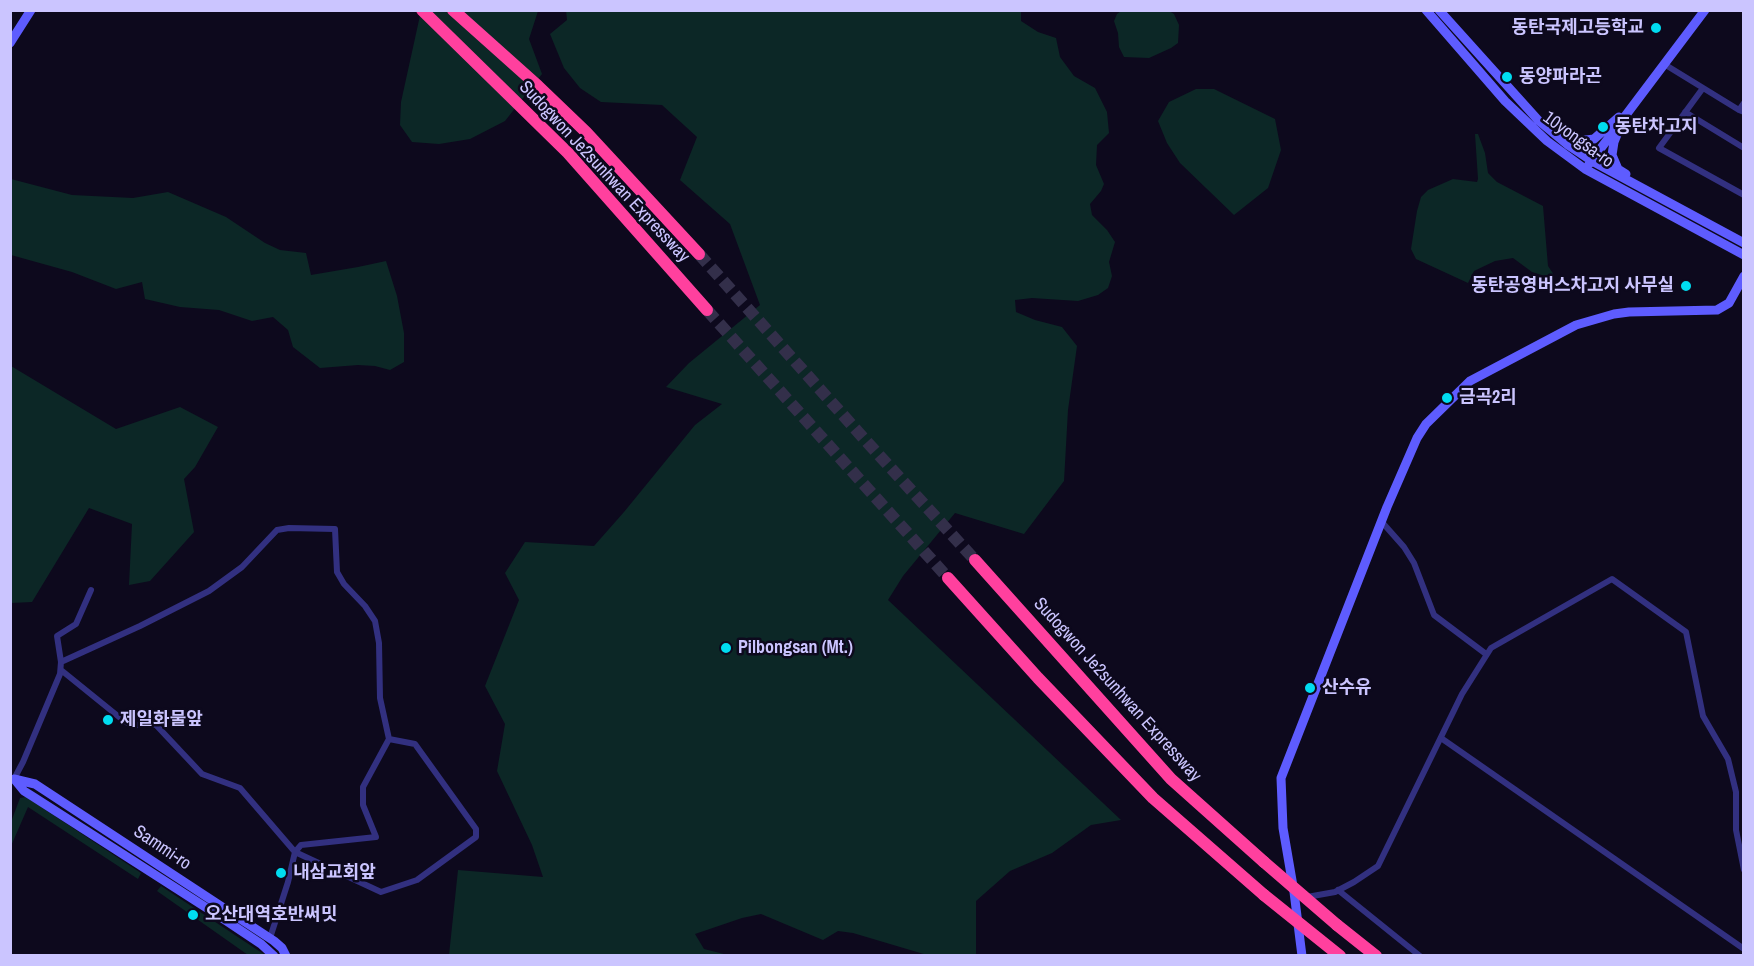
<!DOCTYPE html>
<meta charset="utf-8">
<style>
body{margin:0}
#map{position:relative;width:1754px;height:966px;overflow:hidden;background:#0d091d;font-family:"Archivo Narrow",sans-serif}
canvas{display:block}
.frame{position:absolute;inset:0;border:12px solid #cbc5ff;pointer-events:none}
</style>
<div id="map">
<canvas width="1754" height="966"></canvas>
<div class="frame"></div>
</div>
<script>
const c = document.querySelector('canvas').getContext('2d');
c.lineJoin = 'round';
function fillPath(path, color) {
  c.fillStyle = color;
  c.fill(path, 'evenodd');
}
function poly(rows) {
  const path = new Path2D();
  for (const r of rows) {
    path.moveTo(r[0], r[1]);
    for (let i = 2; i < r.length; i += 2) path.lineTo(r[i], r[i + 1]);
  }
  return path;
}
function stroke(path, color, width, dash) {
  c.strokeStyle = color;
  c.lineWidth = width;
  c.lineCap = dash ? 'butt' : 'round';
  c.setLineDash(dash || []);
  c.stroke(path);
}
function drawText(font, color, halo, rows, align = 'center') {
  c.font = font + ' "Archivo Narrow","Noto Sans KR",sans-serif';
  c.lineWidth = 5;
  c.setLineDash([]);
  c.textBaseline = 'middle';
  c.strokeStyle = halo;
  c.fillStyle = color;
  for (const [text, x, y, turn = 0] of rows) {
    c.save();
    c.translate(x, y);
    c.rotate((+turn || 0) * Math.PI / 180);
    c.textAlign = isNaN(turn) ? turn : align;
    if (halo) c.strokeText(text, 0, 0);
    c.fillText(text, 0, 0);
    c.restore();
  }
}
fillPath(poly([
 [566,10,1021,11,1021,21,1038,32,1056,38,1060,57,1074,76,1095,88,1107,112,1109,133,1097,145,1096,165,1104,184,1101,191,1090,204,1092,215,1107,230,1115,242,1109,262,1112,276,1108,288,1098,295,1078,301,1032,298,1015,300,1016,312,1035,320,1062,327,1077,346,1068,410,1064,481,1024,534,955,513,903,576,888,600,1121,820,1091,825,1052,853,1010,871,976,901,976,955,927,955,853,933,838,931,823,940,761,914,742,918,695,934,704,949,728,955,449,955,458,870,543,877,532,845,497,771,505,724,485,686,519,600,505,573,525,542,594,546,624,512,695,425,722,404,666,387,689,363,760,305,730,224,680,180,697,137,662,105,601,102,580,88,564,68,550,34,567,20],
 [421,11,538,11,529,39,542,74,505,121,470,139,439,144,412,142,400,125,401,102],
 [1121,11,1169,11,1174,14,1179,25,1178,43,1171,48,1149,58,1124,57,1119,47,1118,33,1114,21,1117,14],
 [1196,89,1214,89,1275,119,1281,150,1268,188,1234,215,1180,163,1167,143,1158,121,1169,102],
 [1475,134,1478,134,1485,153,1488,173,1497,182,1543,206,1548,266,1554,275,1548,277,1532,272,1513,258,1495,261,1474,271,1468,283,1416,259,1411,249,1417,211,1421,197,1428,190,1453,179,1477,182,1478,179],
 [11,179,72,195,133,198,168,192,226,217,265,243,280,250,306,253,311,275,358,267,386,261,397,296,404,333,404,362,390,370,375,366,358,365,320,368,293,347,288,330,273,317,252,321,219,310,180,307,145,299,142,282,116,289,72,272,11,255],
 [11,366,116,429,180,407,218,427,195,467,184,479,194,532,150,581,129,585,132,524,89,508,32,602,11,603],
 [26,797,141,873,138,879,28,807,11,846,11,822,20,798],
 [161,886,265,955,248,955,157,891]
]), '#0c2726');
stroke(poly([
 [699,254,867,442,975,560],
 [707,310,948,578]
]), '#332f4a', 12, [12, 6]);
stroke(poly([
 [1664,64,1739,110],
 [1703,88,1659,148,1744,195],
 [1744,103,1739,110,1744,112],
 [1685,112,1744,148],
 [1381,521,1404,547,1414,563,1434,615,1486,654],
 [61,670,124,721,133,726,146,723,156,725,202,774,240,788,295,852,381,892,417,880,476,837,476,829,415,744,389,739,380,698,379,643,375,621,365,606,344,584,337,572,335,529,289,528,277,530,242,567,209,591,140,626,61,662],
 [1441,738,1744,949],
 [14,779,23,762,60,674,61,662,57,636,76,624,91,590],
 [1338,890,1420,956],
 [1307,897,1335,892,1354,882,1378,866,1462,694,1491,648,1612,579,1686,632,1703,716,1728,759,1736,792,1736,830,1744,870],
 [270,938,288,882,295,852,301,845,376,837,363,805,363,787,389,739]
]), '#323080', 6);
stroke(poly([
 [1426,10,1505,101,1547,141,1585,169,1744,255],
 [1439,10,1538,120,1568,145,1592,161,1744,243],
 [10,43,31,10],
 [1618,132,1614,142,1612,155,1618,169,1626,174],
 [1561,137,1578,141,1594,139,1619,117],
 [1589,164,1705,10],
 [14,779,35,784,274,941,282,948,286,956],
 [15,780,24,791,32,796,213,912,261,944,274,956],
 [1302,956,1294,892,1283,828,1281,778,1387,507,1417,438,1426,424,1470,381,1576,325,1614,314,1629,312,1717,310,1729,303,1744,276]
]), '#5e5cff', 9);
stroke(poly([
 [422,10,568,153,707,310],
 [453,10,538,86,586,132,699,254],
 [975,560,1171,779,1264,862],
 [948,578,1038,678,1153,798,1264,895],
 [1337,925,1376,956]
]), '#ff409e', 12);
stroke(poly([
 [1264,862,1337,925],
 [1264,895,1340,956]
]), '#ff409e', 12);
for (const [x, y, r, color] of [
 [1656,28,6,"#00dcf0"],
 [1507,77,6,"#00dcf0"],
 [1603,127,6,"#00dcf0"],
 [1686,286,6,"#00dcf0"],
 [1447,398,6,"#00dcf0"],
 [726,648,6,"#00dcf0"],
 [1310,688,6,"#00dcf0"],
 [108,720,6,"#00dcf0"],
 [281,873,6,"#00dcf0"],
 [193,915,6,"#00dcf0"]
]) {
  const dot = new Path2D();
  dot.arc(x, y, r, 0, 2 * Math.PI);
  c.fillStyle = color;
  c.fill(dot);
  stroke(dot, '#0d091d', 2);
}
drawText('bold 18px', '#cbc5ff', '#0d091d', [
 ["동탄국제고등학교",1644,28,"right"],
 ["동양파라곤",1519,77],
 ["동탄차고지",1615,127],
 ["동탄공영버스차고지 사무실",1674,286,"right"],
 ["금곡2리",1459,398],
 ["Pilbongsan (Mt.)",738,648],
 ["산수유",1322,688],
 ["제일화물앞",120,720],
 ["내삼교회앞",293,873],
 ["오산대역호반써밋",205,915]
], 'left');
drawText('18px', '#cbc5ff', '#0d091d', [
 ["10yongsa-ro",1578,140,36],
 ["Sudogwon Je2sunhwan Expressway",604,172,47],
 ["Sudogwon Je2sunhwan Expressway",1117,690,48],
 ["Sammi-ro",162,848,34]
]);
</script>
